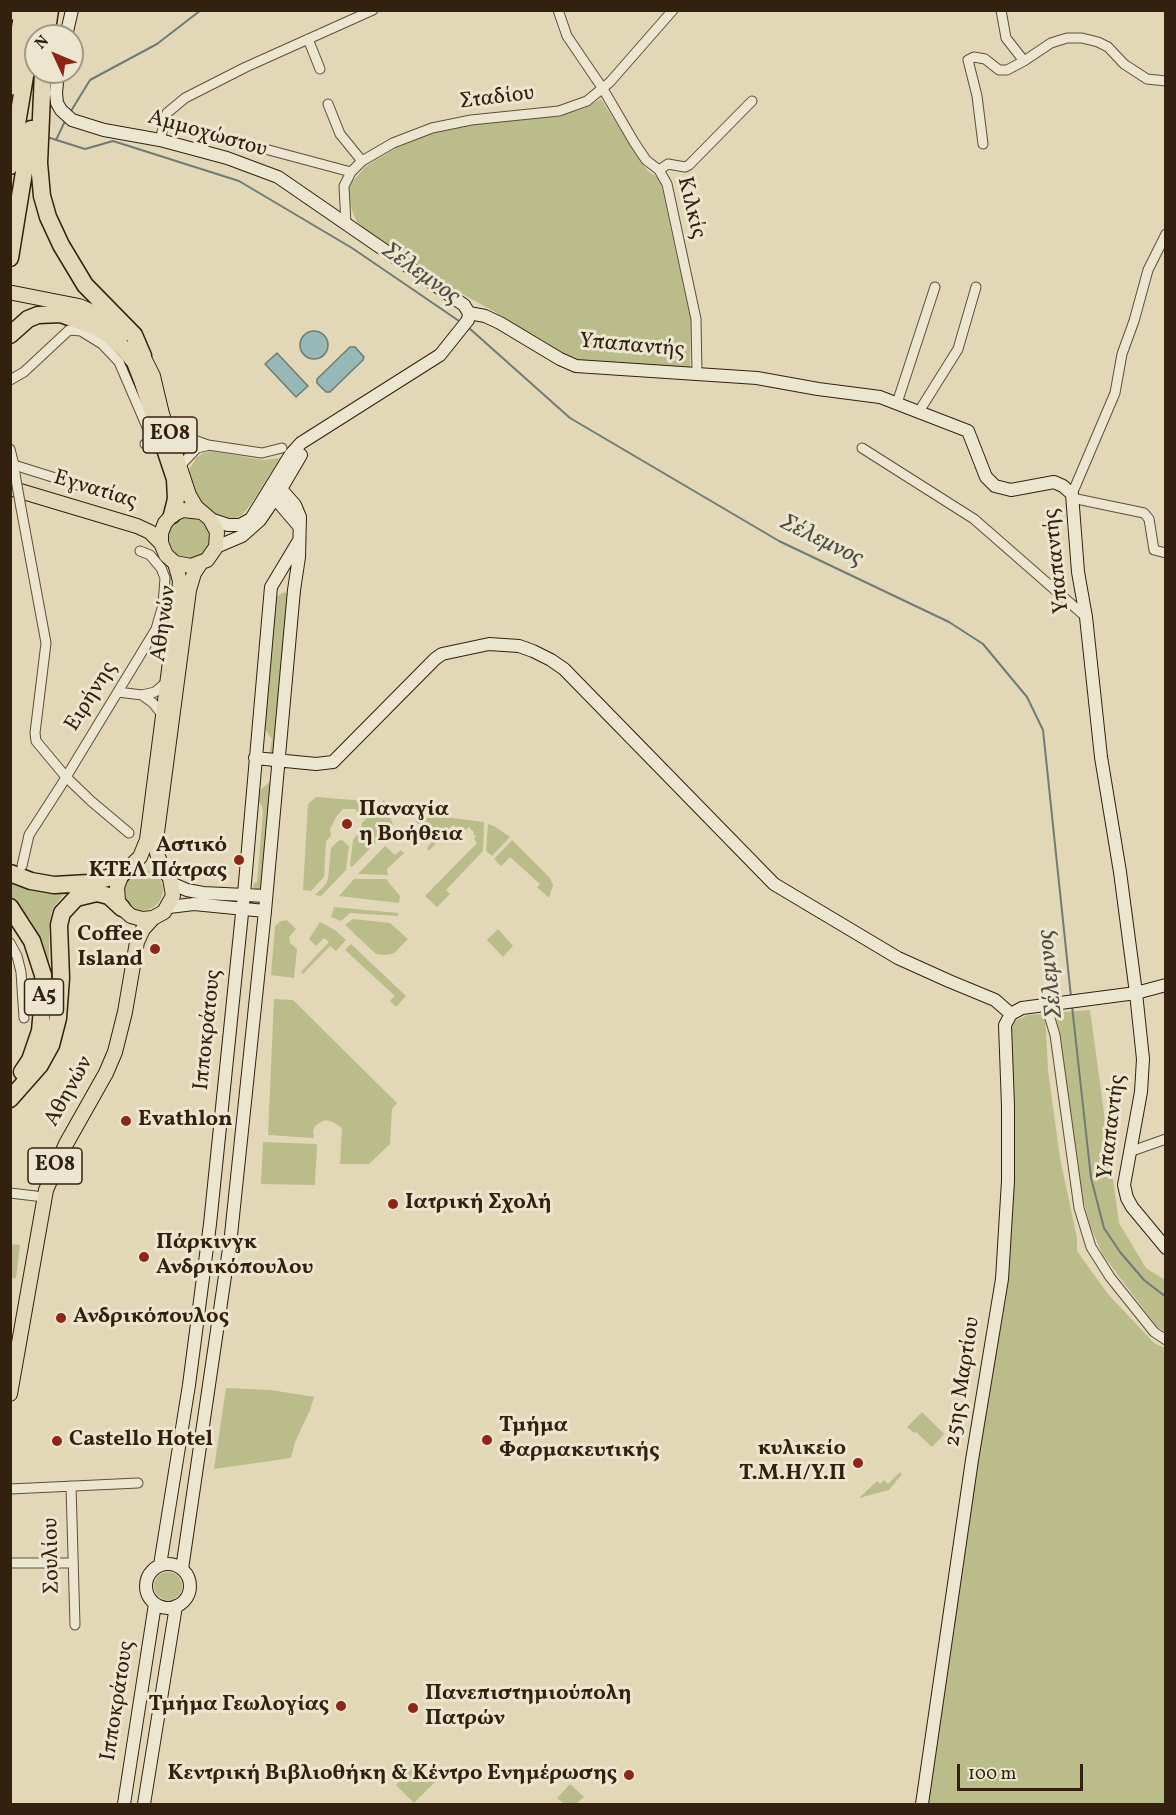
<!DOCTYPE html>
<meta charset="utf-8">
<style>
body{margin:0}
#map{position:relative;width:1176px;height:1815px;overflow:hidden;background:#e2d8b7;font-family:Vollkorn,serif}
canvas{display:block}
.frame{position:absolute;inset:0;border:12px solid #34200f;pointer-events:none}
.north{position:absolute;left:24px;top:24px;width:60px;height:60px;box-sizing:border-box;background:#ece6d0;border:2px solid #a29783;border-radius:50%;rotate:314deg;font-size:16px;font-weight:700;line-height:24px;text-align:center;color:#34200f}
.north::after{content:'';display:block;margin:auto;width:21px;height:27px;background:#8f2418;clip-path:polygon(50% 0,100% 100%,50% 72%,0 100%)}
.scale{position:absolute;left:957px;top:1764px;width:126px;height:27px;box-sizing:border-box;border:3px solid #34200f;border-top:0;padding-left:8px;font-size:18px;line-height:21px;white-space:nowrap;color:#34200f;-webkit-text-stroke:4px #ece6d0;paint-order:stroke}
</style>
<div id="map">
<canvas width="1176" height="1815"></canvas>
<div class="frame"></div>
<div class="north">N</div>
<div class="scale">100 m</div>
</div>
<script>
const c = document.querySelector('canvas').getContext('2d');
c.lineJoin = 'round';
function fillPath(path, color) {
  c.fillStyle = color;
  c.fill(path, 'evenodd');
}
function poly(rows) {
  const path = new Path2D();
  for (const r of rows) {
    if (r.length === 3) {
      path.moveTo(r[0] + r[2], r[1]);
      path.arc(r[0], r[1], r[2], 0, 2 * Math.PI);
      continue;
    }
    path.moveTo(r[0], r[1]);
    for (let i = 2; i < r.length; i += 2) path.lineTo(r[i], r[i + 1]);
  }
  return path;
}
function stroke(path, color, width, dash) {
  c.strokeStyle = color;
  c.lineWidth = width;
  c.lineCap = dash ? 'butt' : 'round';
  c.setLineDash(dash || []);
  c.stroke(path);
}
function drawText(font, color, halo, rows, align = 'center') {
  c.font = font + ' Vollkorn,serif';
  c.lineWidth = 6;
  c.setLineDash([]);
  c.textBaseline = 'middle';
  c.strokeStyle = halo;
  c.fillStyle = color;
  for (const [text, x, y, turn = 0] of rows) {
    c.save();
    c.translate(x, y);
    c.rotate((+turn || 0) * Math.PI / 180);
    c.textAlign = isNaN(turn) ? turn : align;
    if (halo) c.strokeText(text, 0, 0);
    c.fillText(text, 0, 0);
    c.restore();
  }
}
fillPath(poly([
 [601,99,639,159,648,171,660,179,691,320,690,368,599,362,581,360,560,352,495,312,439,281,368,232,357,222,353,213,350,203,349,189,352,182,366,166,396,148,435,132,475,124,561,116,585,108],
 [210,451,264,460,280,458,251,504,242,515,234,519,222,520,213,516,194,498,188,476,189,470,196,458,203,453],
 [189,538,20],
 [284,592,289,595,276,751,272,755,270,750,272,739,265,729,267,687,276,597],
 [270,782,272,783,262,891,255,891,253,887,254,883,257,882,263,812,262,806,257,799,259,791],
 [316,797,366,801,372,809,363,819,355,809,343,809,336,817,330,829,331,836,326,841,324,877,311,891,303,890,308,804],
 [384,800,393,825,352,867,350,866,353,840,361,831,362,823],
 [432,817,445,817,484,822,483,851,446,890,450,894,437,907,425,896,477,843,474,839,476,836,473,834,474,832,469,827,465,830,459,826,457,828,453,825,429,851,427,848,435,838,415,821],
 [488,824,494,826,510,837,492,856,486,851],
 [342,840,349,846,346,870,321,896,315,895,326,884,328,879,331,848,338,841],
 [512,840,550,878,553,885,549,898,537,887,540,884,510,857,501,866,494,859],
 [385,846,395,855,401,850,404,853,387,869,388,875,358,874],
 [143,890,20],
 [10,879,72,891,62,896,52,910,49,926,49,969,43,943,30,919,11,899],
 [354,879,386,879,400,896,399,903,339,896],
 [334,907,398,913,398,916,350,913,341,921,331,917],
 [353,919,390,923,408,939,394,953,386,955,376,954,345,925],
 [287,920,296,929,289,937,290,943,297,949,294,978,271,975,275,926,281,921],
 [320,922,335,930,346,940,336,951,330,946,303,974,301,972,329,942,324,938,316,946,309,939],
 [498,929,513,946,503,957,487,940],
 [351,944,406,996,396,1007,390,1001,395,996,345,950],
 [274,999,293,1000,397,1103,392,1109,390,1144,369,1164,340,1164,342,1128,333,1122,325,1120,316,1125,313,1130,314,1138,268,1135],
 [1090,1010,1119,1223,1146,1268,1165,1280,1165,1332,1157,1327,1103,1255,1090,1226,1077,1175,1052,1013],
 [1045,1014,1048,1070,1060,1158,1077,1238,1077,1251,1108,1294,1154,1343,1165,1348,1165,1804,927,1804,982,1432,1006,1297,1014,1123,1010,1033,1015,1021,1028,1015],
 [263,1142,317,1144,315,1185,261,1184],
 [11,1244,20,1245,16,1278,11,1278],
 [226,1388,271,1390,314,1397,310,1410,295,1442,291,1458,214,1469],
 [922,1412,944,1434,932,1447,916,1432,914,1433,907,1427],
 [900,1472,902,1474,889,1490,859,1498,877,1481,880,1484,884,1480,888,1484],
 [168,1586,14],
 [416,1764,435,1782,414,1803,396,1785],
 [570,1784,584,1797,576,1804,564,1804,557,1798]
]), '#babc8a');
const water = poly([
 [314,345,14],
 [350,347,355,347,364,357,363,360,330,392,326,392,317,383,317,379,350,347],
 [277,353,308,386,296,397,265,364,277,353]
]);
fillPath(water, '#96b8b6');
stroke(water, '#6f7b73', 1.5);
stroke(poly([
 [71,111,90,80,157,44,201,10],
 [47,137,85,149,113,141,239,181,352,248,462,323],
 [56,140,65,121],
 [469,328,570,418,779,541,949,622,983,644,1027,697,1043,730,1071,997],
 [1072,1006,1091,1178,1104,1228,1120,1252,1144,1280,1166,1297]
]), '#6f7b73', 2);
stroke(poly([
 [10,889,19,872]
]), '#bfb395', 9, [9, 4.5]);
const street = poly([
 [558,10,567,36,603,89,634,142,646,160,659,170,667,184,696,319,697,373],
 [1001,10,1006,38,1024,61],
 [308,39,320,69],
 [328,104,340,134,362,161],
 [164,122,351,172],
 [160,140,167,113,185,98,246,67,373,10],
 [983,144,977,96,968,60,974,57,985,59,999,70,1007,70,1024,61,1051,43,1067,38,1082,38,1098,42,1108,47,1124,64,1147,79,1166,81],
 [659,170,668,164,685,167,689,165,752,101],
 [346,224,344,186,351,172,362,161,393,143,432,128,471,120,559,111,587,101,610,82,673,10],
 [10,380,24,372,69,330,81,331,102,344,119,362,150,434,149,441,145,444],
 [897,403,935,287],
 [918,413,958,349,976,287],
 [167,421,183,436,208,445,262,453,282,448],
 [862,448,974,519,1086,617],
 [10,449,15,469],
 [14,465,81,486],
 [180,466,197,448,206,446],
 [1072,494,1115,393,1122,354,1134,321,1148,270,1166,234],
 [1072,498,1144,513,1149,519,1154,550,1166,553],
 [21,508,46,643,35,733,36,741,66,777,91,801,129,833],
 [118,692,142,695,155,692,169,680],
 [142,695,153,703,163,716],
 [22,866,29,835,60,787,156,629,163,605,165,578,161,568,150,555,140,551],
 [10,943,17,956,21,972,24,1018],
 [1046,1005,1055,1035,1079,1208,1091,1247,1110,1277,1154,1332,1166,1340],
 [1129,1152,1166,1139],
 [10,1193,44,1197],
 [71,1486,75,1625],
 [10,1489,138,1483],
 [10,1563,73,1563]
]);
const secondary = poly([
 [66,36,72,10],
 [58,72,56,93,57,103,61,110,72,120,104,130,160,140,227,158,278,177,464,305,469,313],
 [272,492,275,498,298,525],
 [210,519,228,525,240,525,251,519,291,454,301,443,440,355,468,320,469,313,485,316,500,323,560,359,576,366,757,378,818,389,880,397,968,431,986,477,995,486,1011,490,1054,482,1063,486,1072,494,1078,572,1086,617,1101,757,1120,872,1136,993,1143,1059,1141,1092,1124,1185,1127,1198,1132,1207,1166,1248],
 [216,547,242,536,260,520,281,489,301,455],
 [255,758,316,764,333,762,435,659,442,654,489,644,519,646,533,651,551,660,564,669,774,884,898,958,949,981,995,1000,1011,1014],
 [173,884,187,890,203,893,266,896],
 [169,907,194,904,265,911],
 [168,1586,22],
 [160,1565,189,1385,210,1224,244,894,271,587,298,542],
 [182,1569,231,1235,265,911,294,590,299,557,300,517,295,505,281,489,271,488],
 [124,1804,155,1604],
 [144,1804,176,1606],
 [922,1804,972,1460,1002,1279,1008,1181,1008,1106,1005,1025,1011,1014,1022,1008,1136,993,1166,985]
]);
const primary = poly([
 [13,293,79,306,102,316,124,334],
 [137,348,143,356,153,376,162,414,189,495,196,507,210,519,217,532,216,547,207,560,191,566,175,563,166,555,161,543,161,533,165,523,172,515,183,510,201,512],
 [10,488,137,526,150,532,161,543],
 [175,563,180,581,179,592,147,840,140,857,122,874,117,887,118,901,122,908,131,916,142,919,153,918,164,912,173,896,170,878,162,868,157,853,156,840,189,590,194,573,200,564],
 [10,1394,46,1190,66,1144,106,1073,115,1052,125,1012,137,942,143,929,153,918]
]);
const highway = poly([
 [10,12,11,10],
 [46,36,50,10],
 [43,72,39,163,42,196,48,217,61,245,85,285,134,335,143,356],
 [10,87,23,10],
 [10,166,36,10],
 [10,258,31,129],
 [10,335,28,319,38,315,61,314,96,327,107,333,125,350,135,362,142,380,175,479,176,499,172,515],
 [10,873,31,881,54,885,89,883,122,874],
 [10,907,32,941,43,975,44,988,40,1031,30,1060,22,1072],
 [10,1099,40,1065,51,1045,58,1018,61,978,59,925,62,913,76,898,97,893,109,896,122,908]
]);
stroke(street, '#604e39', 11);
stroke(secondary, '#34200f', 14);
stroke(primary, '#34200f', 16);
stroke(highway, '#34200f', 19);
stroke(street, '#ece6d0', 9);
stroke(secondary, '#ece6d0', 12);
stroke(primary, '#e2d8b7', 14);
stroke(highway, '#e2d8b7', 16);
const streetBridge = poly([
 [15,474,21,508]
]);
stroke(streetBridge, '#604e39', 11, []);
stroke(streetBridge, '#ece6d0', 9);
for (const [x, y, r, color] of [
 [347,824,6,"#8f2418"],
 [239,860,6,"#8f2418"],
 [155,949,6,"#8f2418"],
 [126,1121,6,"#8f2418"],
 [393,1204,6,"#8f2418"],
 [144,1257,6,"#8f2418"],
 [61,1318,6,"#8f2418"],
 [487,1440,6,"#8f2418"],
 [57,1441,6,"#8f2418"],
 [858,1463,6,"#8f2418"],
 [341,1706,6,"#8f2418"],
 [413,1708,6,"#8f2418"],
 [629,1775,6,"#8f2418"]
]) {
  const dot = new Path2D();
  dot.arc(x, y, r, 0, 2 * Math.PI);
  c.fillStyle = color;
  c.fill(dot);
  stroke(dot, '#ece6d0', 2);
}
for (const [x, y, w] of [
 [170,435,54],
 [44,997,39],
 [55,1166,54]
]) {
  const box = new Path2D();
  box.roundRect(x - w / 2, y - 18, w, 36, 4.5);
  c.fillStyle = '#ece6d0';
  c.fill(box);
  stroke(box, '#34200f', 1.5);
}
drawText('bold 21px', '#34200f', null, [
 ["ΕΟ8",170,435],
 ["Α5",44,997],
 ["ΕΟ8",55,1166]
]);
drawText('22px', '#34200f', '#ece6d0', [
 ["Σταδίου",497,99,-7],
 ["Αμμοχώστου",207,135,16],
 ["Κιλκίς",690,208,76],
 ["Υπαπαντής",632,347,5],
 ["Εγνατίας",95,491,17],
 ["Υπαπαντής",1058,561,-96],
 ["Αθηνών",165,624,-82],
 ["Ειρήνης",92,697,-58],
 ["Ιπποκράτους",209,1030,-84],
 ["Αθηνών",70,1092,-61],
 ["Υπαπαντής",1113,1127,-83],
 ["25ης Μαρτίου",964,1382,-81],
 ["Σουλίου",53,1556,-91],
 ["Ιπποκράτους",119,1701,-81]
]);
drawText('bold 22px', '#34200f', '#ece6d0', [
 ["Παναγία",359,811],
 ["η Βοήθεια",359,836],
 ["Αστικό",227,847,"right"],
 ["ΚΤΕΛ Πάτρας",227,872,"right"],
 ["Coffee",143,936,"right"],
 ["Island",143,961,"right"],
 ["Evathlon",138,1121],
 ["Ιατρική Σχολή",405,1204],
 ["Πάρκινγκ",156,1244],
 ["Ανδρικόπουλου",156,1269],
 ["Ανδρικόπουλος",73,1318],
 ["Τμήμα",499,1427],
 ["Φαρμακευτικής",499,1452],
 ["Castello Hotel",69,1441],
 ["κυλικείο",846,1450,"right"],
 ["Τ.M.Η/Υ.Π",846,1475,"right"],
 ["Πανεπιστημιούπολη",425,1695],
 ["Πατρών",425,1720],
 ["Τμήμα Γεωλογίας",329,1706,"right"],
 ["Κεντρική Βιβλιοθήκη & Κέντρο Ενημέρωσης",617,1775,"right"]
], 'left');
drawText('italic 24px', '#514e41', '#ece6d0', [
 ["Σέλεμνος",420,275,35],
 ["Σέλεμνος",821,542,26],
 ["Σέλεμνος",1052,974,-96]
]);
</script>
